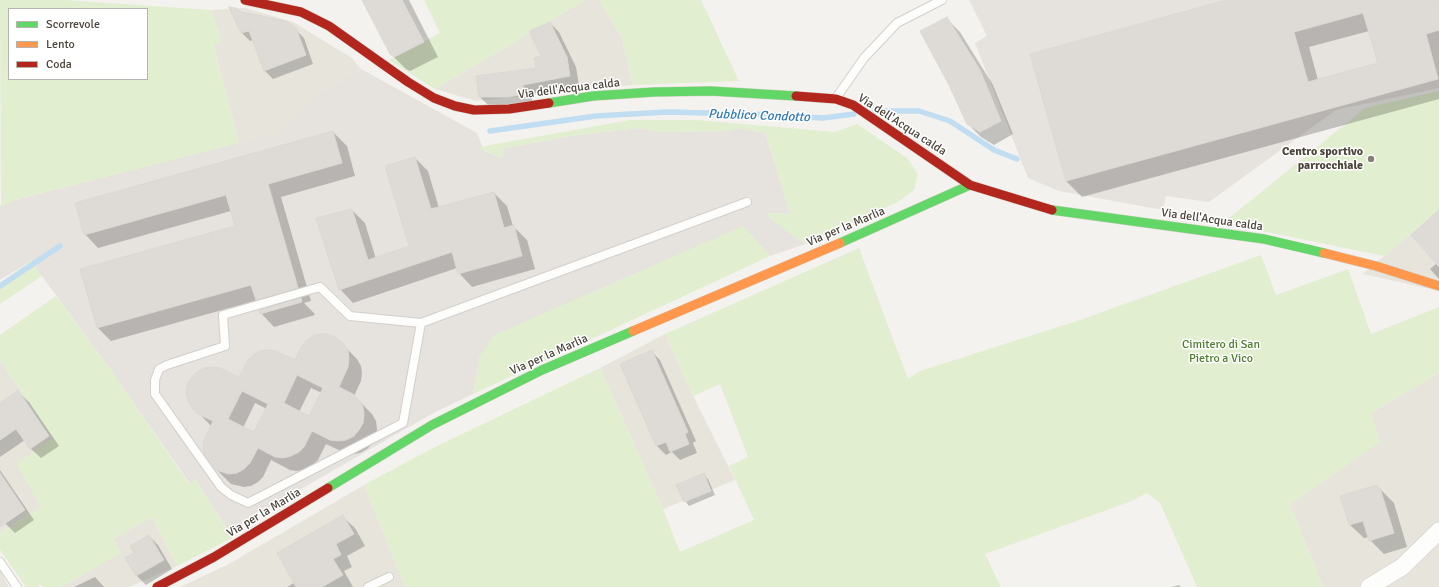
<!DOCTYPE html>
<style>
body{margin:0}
#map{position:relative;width:1439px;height:587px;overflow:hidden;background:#f4f2ee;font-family:Signika,sans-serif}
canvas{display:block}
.legend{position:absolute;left:8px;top:8px;width:140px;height:72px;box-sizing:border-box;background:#fff;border:1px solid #b7b4b0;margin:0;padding:5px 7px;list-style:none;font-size:12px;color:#4b4439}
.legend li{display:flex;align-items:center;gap:8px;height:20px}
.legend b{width:20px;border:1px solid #b7b4b0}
</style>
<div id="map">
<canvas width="1439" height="587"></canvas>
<ul class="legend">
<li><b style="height:5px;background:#63d668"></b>Scorrevole</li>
<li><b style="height:5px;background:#ff974d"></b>Lento</li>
<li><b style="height:5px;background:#b3261e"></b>Coda</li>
</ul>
</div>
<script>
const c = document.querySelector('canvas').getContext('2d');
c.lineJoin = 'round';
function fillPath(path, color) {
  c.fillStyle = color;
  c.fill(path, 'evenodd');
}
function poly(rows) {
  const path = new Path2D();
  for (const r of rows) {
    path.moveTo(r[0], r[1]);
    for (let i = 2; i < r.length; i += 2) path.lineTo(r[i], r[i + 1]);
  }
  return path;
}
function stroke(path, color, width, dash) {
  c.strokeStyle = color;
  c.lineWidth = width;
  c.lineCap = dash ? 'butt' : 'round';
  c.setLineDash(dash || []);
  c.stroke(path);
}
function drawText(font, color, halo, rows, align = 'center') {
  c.font = font + ' Signika,sans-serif';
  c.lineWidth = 3;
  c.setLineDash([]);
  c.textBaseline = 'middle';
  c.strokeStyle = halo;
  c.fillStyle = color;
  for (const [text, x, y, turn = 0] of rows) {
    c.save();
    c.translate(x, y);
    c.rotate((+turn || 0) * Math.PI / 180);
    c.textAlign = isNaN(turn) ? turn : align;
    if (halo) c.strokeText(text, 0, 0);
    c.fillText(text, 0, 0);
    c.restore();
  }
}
fillPath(poly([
 [585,0,599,0,621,36,633,85,476,101,435,89],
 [245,8,293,22,352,58,361,69,316,94,278,133,239,143,213,44,221,41,211,10],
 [1439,210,1439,291,1363,274,1384,256],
 [665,334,693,396,735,480,663,509,600,368],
 [0,360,53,438,41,507,0,533],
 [1439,373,1439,587,1323,587,1290,504,1379,442,1371,413],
 [364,485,405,587,180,587,227,565],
 [152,517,177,566,129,587,61,587,120,553,113,539],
 [0,571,9,587,0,587]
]), '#e7e4dc');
fillPath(poly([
 [969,0,1439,0,1439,88,1336,110,1209,202,1166,196,1163,210,1059,191,1028,178,975,43,987,36],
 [361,69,477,133,484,151,500,157,503,156,502,149,570,136,640,128,660,132,729,131,739,128,765,133,790,214,768,213,769,217,805,244,770,256,743,226,480,355,473,394,435,412,228,531,196,480,190,484,110,369,31,261,0,280,0,206,15,200,277,133,316,94]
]), '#e6e2de');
fillPath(poly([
 [0,0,64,0,211,10,222,42,213,45,239,143,15,200,1,207],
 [9,9,147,9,147,79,9,79],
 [424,0,585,0,435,89,389,60,440,33],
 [599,0,701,0,739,81,633,85,621,36],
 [1439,91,1439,210,1384,256,1223,223,1365,108],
 [630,120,696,120,835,132,857,124,907,158,918,174,914,190,898,202,805,244,769,218,768,213,790,214,765,133,739,128,729,131,660,132,640,128,570,136,502,149,503,156,500,157,478,148,490,145],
 [743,226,770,256,473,394,480,355,494,335],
 [859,248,908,379,920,371,1080,320,1261,255,1276,295,1348,269,1371,334,1439,307,1439,373,1371,413,1380,442,1290,504,1323,587,1197,587,1160,503,1147,493,1129,502,985,554,1001,587,405,587,364,485,433,448,600,368,663,509,680,552,754,520,729,466,748,457,720,384,693,396,665,334],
 [31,261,42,276,0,304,0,283],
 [56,296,110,369,189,484,196,480,232,538,177,566,152,517,113,539,121,553,61,587,43,587,41,585,37,587,26,587,0,550,0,533,41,507,16,464,53,438,0,360,0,335]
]), '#e1eecf');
fillPath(poly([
 [363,0,409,0,438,57,410,71,406,69,391,54],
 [1230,0,1439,0,1439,99,1082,197,1066,181],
 [1369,31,1379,64,1318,80,1309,47],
 [242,13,295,29,304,38,313,64,273,79,265,71,253,40,250,41,242,33],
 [946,18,960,32,993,85,1013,134,994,145,981,137,967,123],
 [550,23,559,32,576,67,579,85,531,94,533,103,489,106,480,97,537,69,543,57],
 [333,132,347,146,355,176,281,197,311,301,304,303,314,313,315,315,274,327,261,313,266,309,258,300,111,341,98,328,236,227,231,211,98,248,85,234],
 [415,158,428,171,439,208,494,193,507,206,513,226,527,240,535,269,472,287,459,273,457,268,353,303,340,289,352,210,365,223,376,259,410,247],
 [1439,212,1439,279,1430,269,1437,263],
 [343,345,357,359,361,366,362,373,361,381,354,396,372,414,376,421,377,429,376,437,372,444,367,449,360,453,353,454,345,453,326,444,318,460,312,466,305,469,297,471,290,470,271,460,263,477,258,482,251,486,244,487,231,484,217,470,212,427,193,407,240,379],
 [311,388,322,393,309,418,299,412],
 [255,403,267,409,254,434,243,428],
 [651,351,660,360,696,441,693,443,697,453,680,460,672,452,666,455,657,446,621,365],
 [18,392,29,402,59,446,41,458,30,448,25,440,0,457,0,404],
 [0,470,34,520,15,533,5,523,0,515],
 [704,475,708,479,715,495,689,506,685,501],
 [1377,486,1394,503,1407,547,1384,554,1370,540,1369,537,1364,538,1350,525,1342,497],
 [343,517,355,528,365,546,347,556,352,567,344,571,353,587,287,587,294,583],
 [149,536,158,545,172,569,146,585,137,576,127,558,135,553],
 [95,577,104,587,74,587],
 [1179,585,1181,587,1171,587]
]), '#0003');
stroke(poly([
 [875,111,919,111,950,121,994,150,1017,159],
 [490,131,596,116,667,112,752,114,823,118,854,114],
 [0,286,60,246]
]), '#c0ddf1', 5.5);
const building = poly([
 [362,0,402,0,424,42,394,57,390,54,362,0],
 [1226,0,1439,0,1439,30,1426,34,1438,79,1066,181,1030,54,1226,0],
 [1363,13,1378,63,1308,82,1294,32,1363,13],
 [229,7,236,8,242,12,286,21,296,28,306,55,264,71,249,31,241,33,229,7],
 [947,17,980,70,1001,121,980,132,967,124,949,85,920,31,947,17],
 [550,22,567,57,570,76,523,85,524,94,508,97,479,97,476,76,536,68,534,58,541,56,529,31,550,22],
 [333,131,342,163,268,184,298,288,256,300,251,285,97,328,80,269,235,226,226,195,84,235,75,203,333,131],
 [415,157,431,209,494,192,504,228,514,225,522,256,458,274,452,252,339,290,316,218,352,209,368,260,409,246,385,166,415,157],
 [1439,210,1439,267,1411,235,1439,210],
 [301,298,302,302,260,314,259,310,301,298],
 [323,334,331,335,338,339,344,344,348,351,349,359,348,367,339,387,353,394,359,400,363,407,364,415,363,423,359,430,354,436,346,440,338,441,330,440,312,431,304,447,299,452,291,456,283,458,275,457,258,448,250,463,244,469,237,473,229,474,216,470,204,453,203,448,204,441,213,421,198,414,192,408,188,401,186,393,187,385,191,378,197,372,204,368,212,367,220,368,239,377,247,361,253,355,260,351,268,350,276,351,295,360,302,345,308,339,315,335,323,334],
 [297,375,323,388,309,416,284,403,297,375],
 [242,391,268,404,254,432,228,419,242,391],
 [652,350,688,432,685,434,689,444,670,452,666,442,656,446,620,364,652,350],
 [18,390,49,436,30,449,16,429,0,440,0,403,18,390],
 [0,473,25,510,0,527,0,473],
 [704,473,711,491,684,502,676,485,704,473],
 [1377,485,1379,489,1380,488,1394,533,1369,541,1363,521,1349,525,1340,496,1377,485],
 [343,515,354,534,336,544,341,555,333,559,343,575,322,587,296,587,277,553,343,515],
 [149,535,164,560,136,576,125,558,134,553,130,546,149,535]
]);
fillPath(building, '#dedbd6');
stroke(building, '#dcd9d4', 1);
const lane = poly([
 [836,98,864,58,897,23,942,0],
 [421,323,350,316,320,287,223,315,225,346,167,365,159,369,155,380,155,394,221,487,231,495,248,503,403,423,421,323,747,202],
 [0,562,17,587],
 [368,587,389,577]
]);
const street = poly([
 [1369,587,1402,567,1439,531]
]);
const fast = poly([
 [549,103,593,96,654,92,711,91,796,96],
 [1052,210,1264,239,1324,253],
 [840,243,970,185],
 [328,488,432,425,542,370,633,331]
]);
const slow = poly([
 [1324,253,1376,266,1439,286],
 [633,331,840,243]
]);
const jam = poly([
 [245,0,301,12,329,26,408,82,434,98,455,106,474,110,509,109,549,103],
 [796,96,836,99,853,105,970,185,1052,210],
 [157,587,214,557,328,488]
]);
stroke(lane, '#d2d0cb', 10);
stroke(street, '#d2d0cb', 18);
stroke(fast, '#d3cfc5', 10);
stroke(slow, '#d3cfc5', 10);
stroke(jam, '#d3cfc5', 10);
stroke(lane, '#fdfdfc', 8);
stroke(street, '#fdfdfc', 17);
stroke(fast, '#63d668', 9);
stroke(slow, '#ff974d', 9);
stroke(jam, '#b3261e', 9);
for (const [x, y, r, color] of [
 [1371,159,4,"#868178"]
]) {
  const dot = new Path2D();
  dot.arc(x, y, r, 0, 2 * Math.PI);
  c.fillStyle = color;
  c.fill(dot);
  stroke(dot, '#fff', 1.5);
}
drawText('12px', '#4b4439', '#fff', [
 ["Via dell'Acqua calda",569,89,-7],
 ["Via dell'Acqua calda",902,125,33],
 ["Via dell'Acqua calda",1212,220,8],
 ["Via per la Marlia",846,227,-23],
 ["Via per la Marlia",549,355,-24],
 ["Via per la Marlia",264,513,-31]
]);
drawText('bold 12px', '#4b4439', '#fff', [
 ["Centro sportivo",1363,152],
 ["parrocchiale",1363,166]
], 'right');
drawText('12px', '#4a7f2a', '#fff', [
 ["Cimitero di San",1221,345],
 ["Pietro a Vico",1221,359]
]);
drawText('italic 13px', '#2e7ab2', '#fff', [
 ["Pubblico Condotto",759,116,2]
]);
</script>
